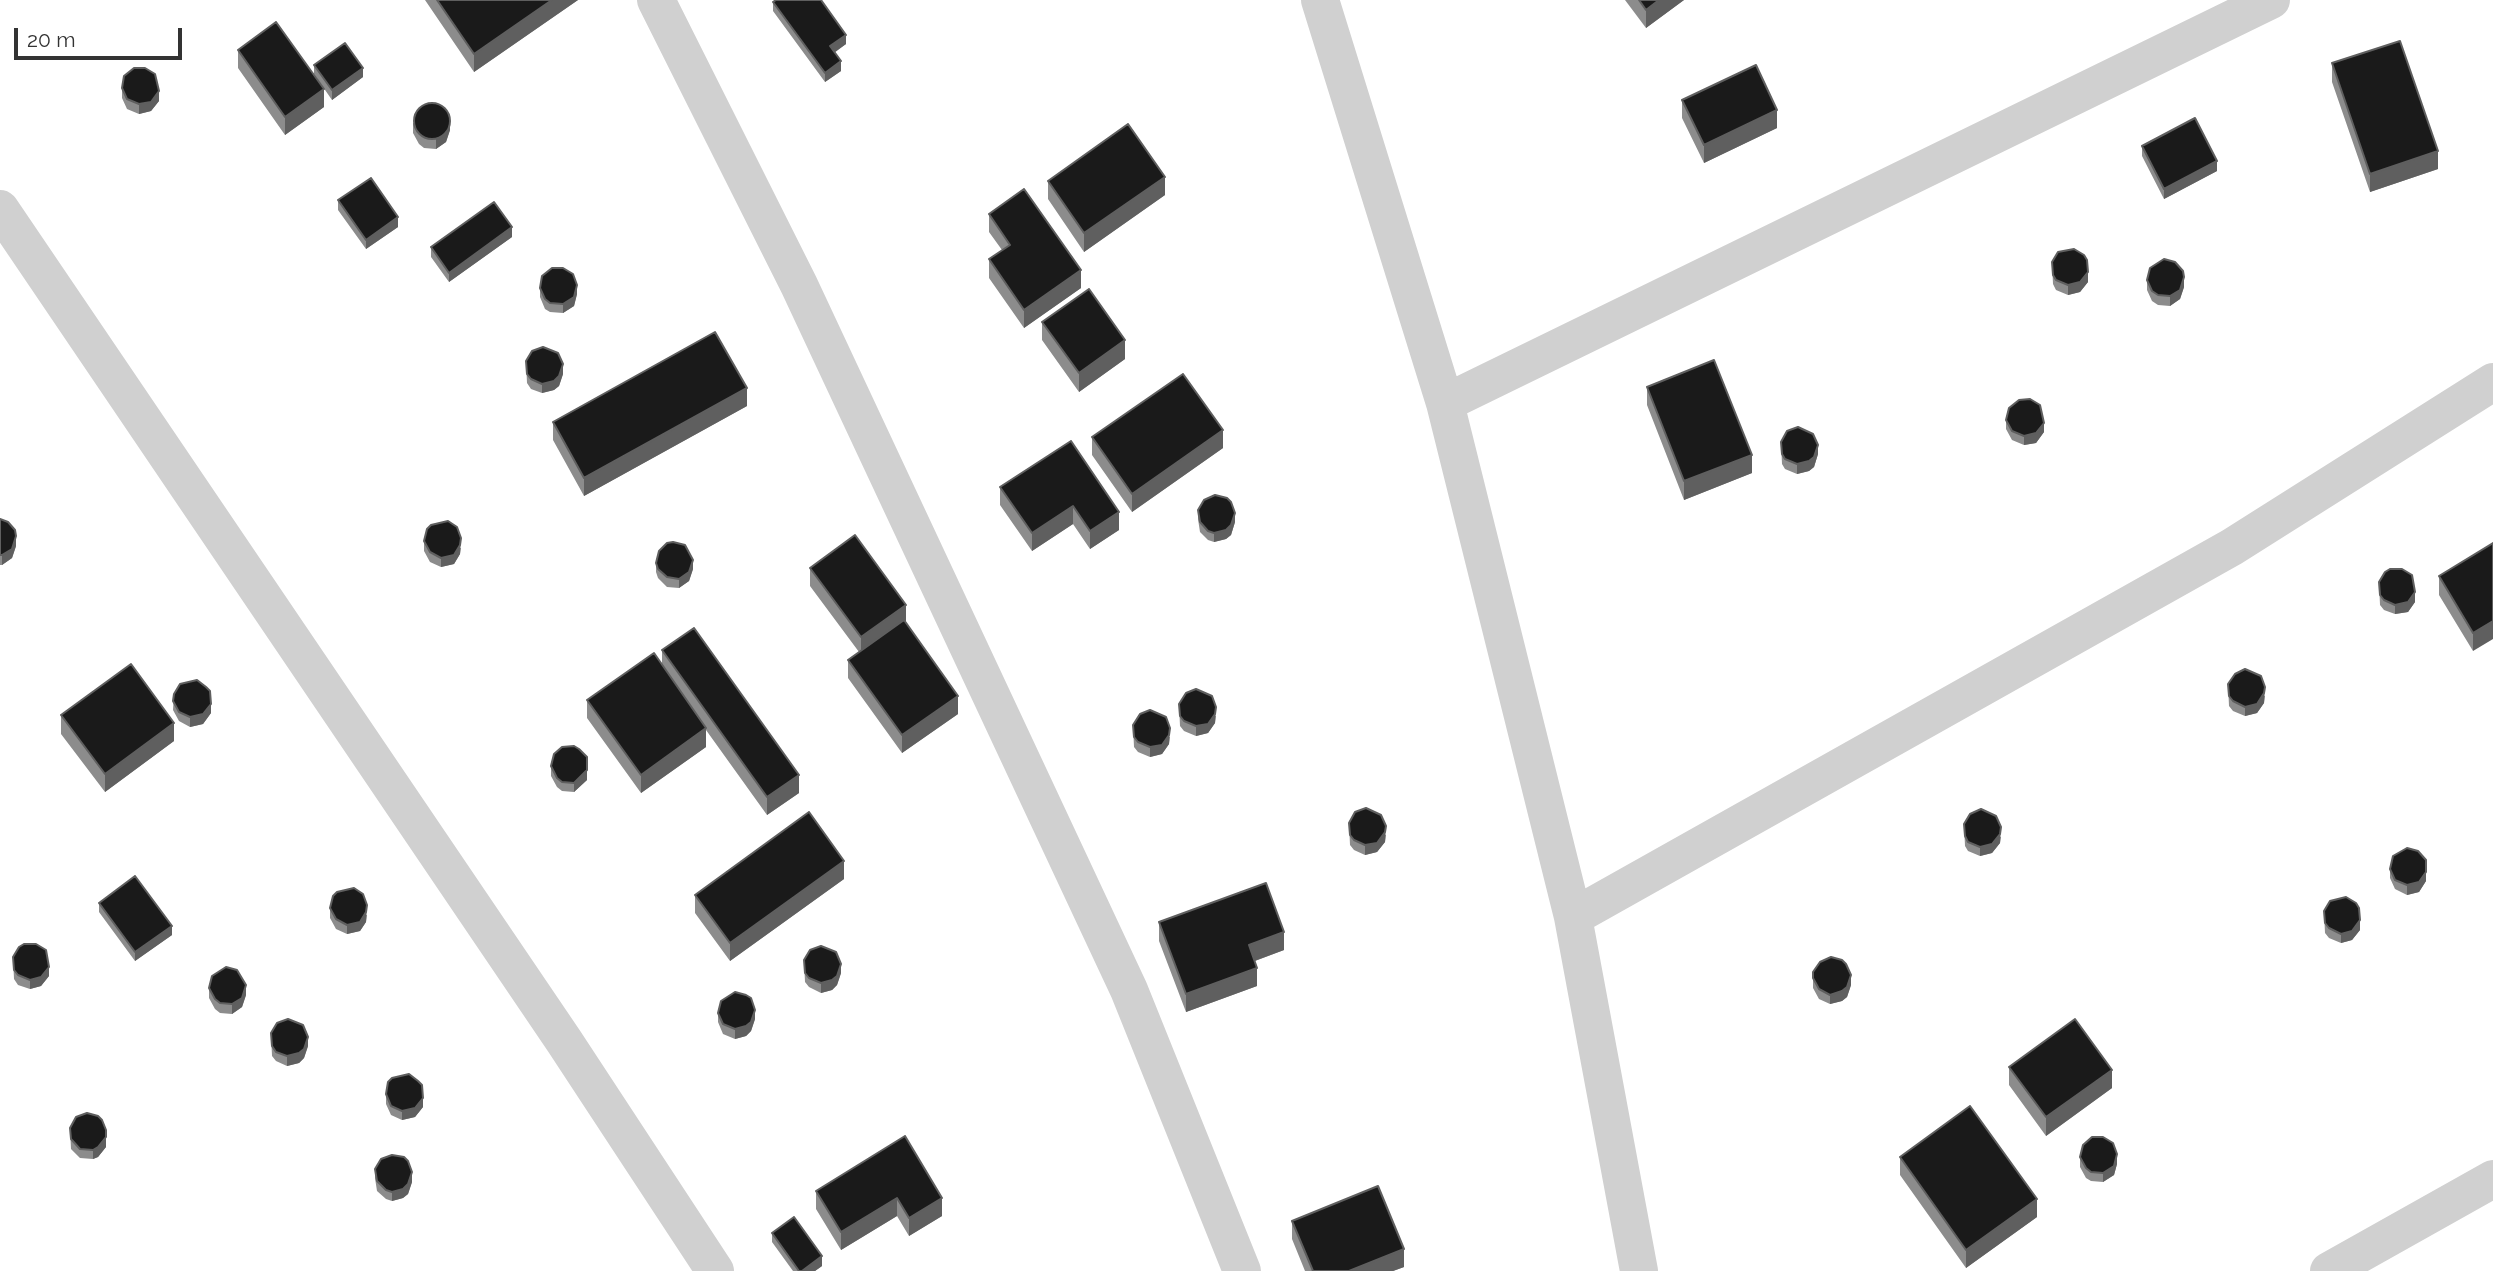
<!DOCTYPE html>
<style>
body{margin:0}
#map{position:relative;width:2493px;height:1271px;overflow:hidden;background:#fff;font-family:Raleway,sans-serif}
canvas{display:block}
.scale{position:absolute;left:14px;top:28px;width:168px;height:32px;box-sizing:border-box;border:4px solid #333;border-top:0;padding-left:9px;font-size:21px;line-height:24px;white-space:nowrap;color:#333;-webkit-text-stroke:5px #fff;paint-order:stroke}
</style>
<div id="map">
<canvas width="2493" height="1271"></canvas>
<div class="scale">20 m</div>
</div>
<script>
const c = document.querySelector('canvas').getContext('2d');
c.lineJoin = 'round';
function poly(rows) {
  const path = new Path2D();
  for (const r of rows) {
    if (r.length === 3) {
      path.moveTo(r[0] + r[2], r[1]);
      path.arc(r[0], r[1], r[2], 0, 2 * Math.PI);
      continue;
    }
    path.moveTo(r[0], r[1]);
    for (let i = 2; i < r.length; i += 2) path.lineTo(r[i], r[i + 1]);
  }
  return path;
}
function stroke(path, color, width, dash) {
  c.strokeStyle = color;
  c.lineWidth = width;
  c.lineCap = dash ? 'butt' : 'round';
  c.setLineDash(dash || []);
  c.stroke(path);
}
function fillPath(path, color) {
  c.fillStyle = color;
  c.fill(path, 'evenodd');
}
stroke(poly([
 [656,0,799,285,1129,990,1242,1271],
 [1320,0,1445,403,1573,917,1639,1271],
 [0,209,564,1041,715,1271],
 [1445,403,2271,0],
 [1573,917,2232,547,2493,382],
 [2329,1271,2493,1179]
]), '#d0d0d0', 38);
fillPath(poly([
 [425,0,578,0,474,72],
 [1625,0,1684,0,1646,28],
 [773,2,846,44,834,52,841,71,825,82,773,11],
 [238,50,324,107,285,135,238,68],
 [2332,63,2438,169,2370,192,2332,82],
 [314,65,363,77,332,100,314,74],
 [122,88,159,101,151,111,139,114,127,109,122,98],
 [1682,100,1777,128,1704,163,1682,118],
 [413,123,450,130,446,142,436,149,424,148,419,144,413,133],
 [2142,146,2217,171,2164,199,2142,156],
 [1048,181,1165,195,1084,252,1048,199],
 [338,200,398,227,366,249,338,210],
 [989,214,1081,288,1024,328,989,278,989,259,1002,250,989,232],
 [512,237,449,282,431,257,431,247],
 [2052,262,2088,282,2080,292,2068,295,2056,290,2053,284],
 [2147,280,2184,287,2180,299,2170,306,2158,305,2152,301,2147,290],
 [540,288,577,294,574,306,563,313,550,312,545,309,540,297],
 [1042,322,1125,359,1079,392,1042,340],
 [526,361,563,374,559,386,554,390,542,393,531,389,527,383],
 [1647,387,1752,473,1684,500,1647,405],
 [747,406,584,496,553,440,553,422],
 [2006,420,2044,432,2036,443,2024,445,2012,440,2006,429],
 [1092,437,1223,448,1132,512,1092,455],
 [1071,441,1119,530,1090,549,1073,524,1032,551,1000,505,1000,487],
 [1781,442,1818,454,1814,467,1809,471,1797,474,1785,469,1782,464],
 [1198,510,1235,522,1231,535,1226,539,1214,542,1208,540,1200,532,1198,519],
 [0,519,16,546,12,558,2,565,0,565],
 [424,541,461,548,460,554,454,564,441,567,430,562,424,551],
 [2493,543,2473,651,2439,595,2439,576],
 [656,563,693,569,689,581,679,588,667,587,658,578,656,572],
 [810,568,906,622,958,714,902,753,848,678,848,660,859,652,810,586],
 [2379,582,2415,602,2408,612,2395,614,2384,610,2380,605],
 [662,650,799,793,767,815,706,730,706,747,641,793,587,718,587,700,662,665],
 [2228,684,2265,696,2264,703,2257,713,2245,716,2233,711,2229,706],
 [174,694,211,713,203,724,190,727,179,721,173,710],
 [1179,704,1216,716,1215,723,1208,733,1196,736,1184,731,1180,726],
 [61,715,174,741,105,792,61,734],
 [1133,725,1170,737,1169,744,1162,754,1150,757,1138,752,1134,747],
 [551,766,587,780,574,792,562,791,557,787,551,776],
 [1349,823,1386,835,1385,842,1377,852,1365,855,1354,850,1350,845],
 [1964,824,2001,837,2000,843,1992,853,1980,856,1968,851,1965,846],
 [2390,869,2426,881,2419,892,2407,895,2395,889,2390,878],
 [844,879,730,961,695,913,695,895],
 [99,903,172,935,135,961,99,912],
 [330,908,367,915,366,922,360,931,347,934,336,929,330,918],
 [2324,911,2360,930,2352,940,2341,943,2329,938,2325,933],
 [1159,922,1284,950,1255,961,1257,986,1186,1012,1159,941],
 [13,957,49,976,41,986,30,989,18,985,14,979],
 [804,960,841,973,837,985,832,990,821,993,809,987,805,982],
 [1813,972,1851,985,1847,997,1842,1001,1830,1004,1819,999,1813,988],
 [209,988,246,995,242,1007,232,1014,220,1013,215,1009,209,998],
 [718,1013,755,1019,751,1031,746,1036,735,1039,723,1034,718,1022],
 [271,1033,308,1046,304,1058,299,1063,287,1066,276,1061,272,1056],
 [2009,1067,2112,1088,2046,1136,2009,1085],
 [386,1094,423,1107,415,1117,402,1120,391,1115,386,1104],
 [70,1128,106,1140,106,1147,98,1157,93,1159,80,1158,71,1149],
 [1900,1157,2037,1217,1966,1268,1900,1175],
 [2080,1157,2117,1164,2114,1175,2103,1182,2091,1181,2086,1178,2080,1167],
 [375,1169,412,1182,408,1194,403,1198,392,1201,386,1199,377,1191,375,1178],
 [816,1191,942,1198,942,1216,909,1236,897,1216,841,1250,816,1209],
 [1292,1221,1404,1267,1393,1271,1305,1271,1292,1239],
 [772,1233,822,1266,815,1271,793,1271,772,1242]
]), '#8c8c8c');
fillPath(poly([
 [552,0,578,0,474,72,474,54],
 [1659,0,1684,0,1646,28,1646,10],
 [846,35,846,44,830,56,830,46],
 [841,61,841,71,825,82,825,73],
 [363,68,363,77,332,100,332,90],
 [324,89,324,107,285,135,285,117],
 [159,91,159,101,151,111,139,114,139,104],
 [1777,110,1777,128,1704,163,1704,145],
 [450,121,450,130,446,142,436,149,436,139],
 [2438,151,2438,169,2370,192,2370,174],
 [2217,161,2217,171,2164,199,2164,189],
 [1165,177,1165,195,1084,252,1084,233],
 [398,217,398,227,366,249,366,240],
 [512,227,512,237,449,282,449,273],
 [1081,270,1081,288,1024,328,1024,310],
 [2088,272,2088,282,2080,292,2068,295,2068,285],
 [2184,277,2184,287,2180,299,2170,306,2170,296],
 [577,285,577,294,574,306,563,313,563,304],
 [1125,340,1125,359,1079,392,1079,373],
 [563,364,563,374,559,386,554,390,542,393,542,384],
 [747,388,747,406,584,496,584,478],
 [2044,423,2044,432,2036,443,2024,445,2024,436],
 [1223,430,1223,448,1132,512,1132,494],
 [1818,445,1818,454,1814,467,1809,471,1797,474,1797,464],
 [1752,455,1752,473,1684,500,1684,481],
 [1073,506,1073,524,1032,551,1032,533],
 [1119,512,1119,530,1090,549,1090,531],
 [1235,513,1235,522,1231,535,1226,539,1214,542,1214,533],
 [16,536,16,546,12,558,2,565,2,555],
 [461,538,460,554,454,564,441,567,441,558],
 [693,560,693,569,689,581,679,588,679,579],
 [2415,592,2415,602,2408,612,2395,614,2395,605],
 [906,605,906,623,861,655,861,637],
 [2493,621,2493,639,2473,651,2473,633],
 [2265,687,2264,703,2257,713,2245,716,2245,707],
 [958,696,958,714,902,753,902,735],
 [211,704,211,713,203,724,190,727,190,717],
 [1216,707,1215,723,1208,733,1196,736,1196,726],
 [174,723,174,741,105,792,105,774],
 [706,728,706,747,641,793,641,775],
 [1170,728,1169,744,1162,754,1150,757,1150,747],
 [587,770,587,780,574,792,574,783],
 [799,775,799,793,767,815,767,797],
 [1386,826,1385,842,1377,852,1365,855,1365,845],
 [2001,827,2000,843,1992,853,1980,856,1980,847],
 [844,861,844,879,730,961,730,943],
 [2426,872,2426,881,2419,892,2407,895,2407,885],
 [367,905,366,922,360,931,347,934,347,925],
 [2360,920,2360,930,2352,940,2341,943,2341,934],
 [172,926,172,935,135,961,135,952],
 [1284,932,1284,950,1249,963,1249,945],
 [841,964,841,973,837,985,832,990,821,993,821,983],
 [49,967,49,976,41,986,30,989,30,980],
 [1257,968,1257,986,1186,1012,1186,994],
 [1851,975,1851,985,1847,997,1842,1001,1830,1004,1830,995],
 [246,985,246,995,242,1007,232,1014,232,1004],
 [755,1010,755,1019,751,1031,746,1036,735,1039,735,1029],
 [308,1037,308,1046,304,1058,299,1063,287,1066,287,1056],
 [2112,1070,2112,1088,2046,1136,2046,1117],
 [423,1098,423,1107,415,1117,402,1120,402,1111],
 [106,1130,106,1147,98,1157,93,1159,93,1150],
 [2117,1154,2117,1164,2114,1175,2103,1182,2103,1173],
 [412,1172,412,1182,408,1194,403,1198,392,1201,392,1192],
 [897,1198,897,1216,841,1250,841,1232],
 [942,1198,942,1216,909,1236,909,1218],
 [2037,1199,2037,1217,1966,1268,1966,1250],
 [1404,1249,1404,1267,1393,1271,1349,1271],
 [822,1256,822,1266,815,1271,802,1271]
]), '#5f5f5f');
const building = poly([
 [437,0,552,0,474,54,437,0],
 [776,0,821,0,846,35,830,46,841,61,825,73,773,2,776,0],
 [1639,0,1659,0,1646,10,1639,0],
 [276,22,324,89,285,117,238,50,276,22],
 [2400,41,2438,151,2370,174,2332,63,2400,41],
 [345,43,363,68,332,90,314,65,345,43],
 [1756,65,1777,110,1704,145,1682,100,1756,65],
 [134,68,145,68,155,74,159,91,151,102,139,104,127,99,122,88,124,76,134,68],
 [432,121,18],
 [2195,118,2217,161,2164,189,2142,146,2195,118],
 [1128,124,1165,177,1084,233,1048,181,1128,124],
 [371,178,398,217,366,240,338,200,371,178],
 [1024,189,1081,270,1024,310,989,259,1010,245,989,214,1024,189],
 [494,202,512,227,449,273,431,247,494,202],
 [2074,249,2084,255,2087,260,2088,272,2080,282,2068,285,2056,280,2053,275,2052,262,2058,252,2074,249],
 [2164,259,2175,262,2183,271,2184,277,2180,290,2170,296,2158,295,2152,291,2147,280,2150,268,2164,259],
 [552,268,563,268,573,274,577,285,574,297,563,304,550,303,545,299,540,288,542,276,552,268],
 [1089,289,1125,340,1079,373,1042,322,1089,289],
 [715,332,747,388,584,478,553,422,715,332],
 [543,347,558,353,563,364,559,376,554,381,542,384,531,379,527,374,526,361,532,351,543,347],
 [1714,360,1752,455,1684,481,1647,387,1714,360],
 [1183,374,1223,430,1132,494,1092,437,1183,374],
 [2030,399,2040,405,2044,423,2036,433,2024,436,2012,431,2006,420,2009,408,2019,400,2030,399],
 [1798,427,1813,434,1818,445,1814,457,1809,461,1797,464,1785,459,1782,454,1781,442,1787,431,1798,427],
 [1071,441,1119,512,1090,531,1073,506,1032,533,1000,487,1071,441],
 [1215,495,1227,498,1231,502,1235,513,1231,525,1226,530,1214,533,1208,531,1200,522,1198,510,1204,500,1215,495],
 [0,519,8,522,15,530,16,536,12,549,2,555,0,555,0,519],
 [448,521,457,527,461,538,460,545,454,555,441,558,430,552,424,541,427,529,431,525,448,521],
 [855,535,906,605,861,637,810,568,855,535],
 [673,542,685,545,693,560,689,572,679,579,667,577,658,569,656,563,659,551,667,543,673,542],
 [2493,543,2493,621,2473,633,2439,576,2493,543],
 [2390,569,2402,569,2412,575,2415,592,2408,602,2395,605,2384,600,2380,595,2379,582,2385,572,2390,569],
 [904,620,958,696,902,735,848,660,904,620],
 [694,628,799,775,767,797,662,650,694,628],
 [654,653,706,728,641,775,587,700,654,653],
 [131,664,174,723,105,774,61,715,131,664],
 [2245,669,2261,676,2265,687,2264,693,2257,704,2245,707,2233,701,2229,696,2228,684,2235,674,2245,669],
 [197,680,206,687,210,691,211,704,203,714,190,717,179,712,173,701,174,694,180,684,197,680],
 [1196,689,1212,696,1216,707,1215,714,1208,724,1196,726,1184,721,1180,716,1179,704,1186,693,1196,689],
 [1150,710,1166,717,1170,728,1169,735,1162,745,1150,747,1138,742,1134,737,1133,725,1140,714,1150,710],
 [574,746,579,749,587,757,587,770,574,783,562,782,557,778,551,766,554,754,562,747,574,746],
 [1366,808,1381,815,1386,826,1385,832,1377,843,1365,845,1354,840,1350,835,1349,823,1355,812,1366,808],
 [1981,809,1996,816,2001,827,2000,834,1992,844,1980,847,1968,842,1965,836,1964,824,1970,814,1981,809],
 [809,812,844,861,730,943,695,895,809,812],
 [2407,848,2418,851,2426,860,2426,872,2419,882,2407,885,2395,880,2390,869,2393,856,2407,848],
 [135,876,172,926,135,952,99,903,135,876],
 [1266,883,1284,932,1249,945,1257,968,1186,994,1159,922,1266,883],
 [354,888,363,894,367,905,366,912,360,922,347,925,336,919,330,908,333,896,337,892,354,888],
 [2346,897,2356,903,2359,908,2360,920,2352,931,2341,934,2329,928,2325,923,2324,911,2330,901,2346,897],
 [24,944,36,944,46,950,49,967,41,977,30,980,18,975,14,970,13,957,19,947,24,944],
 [821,946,836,952,841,964,837,976,832,980,821,983,809,978,805,973,804,960,810,950,821,946],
 [1831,957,1842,960,1846,964,1851,975,1847,987,1842,991,1830,995,1819,989,1813,978,1813,972,1820,962,1831,957],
 [226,967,237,970,246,985,242,998,232,1004,220,1003,215,999,209,988,212,976,226,967],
 [735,992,746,995,751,998,755,1010,751,1022,746,1026,735,1029,723,1024,718,1013,721,1001,735,992],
 [288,1019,303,1025,308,1037,304,1049,299,1053,287,1056,276,1052,272,1046,271,1033,277,1023,288,1019],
 [2075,1019,2112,1070,2046,1117,2009,1067,2075,1019],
 [409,1074,418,1081,422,1085,423,1098,415,1108,402,1111,391,1106,386,1094,388,1082,392,1078,409,1074],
 [1970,1106,2037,1199,1966,1250,1900,1157,1970,1106],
 [87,1113,98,1116,102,1120,106,1130,106,1137,98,1147,93,1150,80,1149,71,1139,70,1128,76,1117,87,1113],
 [905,1136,942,1198,909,1218,897,1198,841,1232,816,1191,905,1136],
 [2092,1137,2103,1137,2113,1143,2117,1154,2114,1166,2103,1173,2091,1172,2086,1168,2080,1157,2083,1145,2092,1137],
 [392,1155,404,1157,408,1161,412,1172,408,1184,403,1189,392,1192,386,1190,377,1181,375,1169,381,1159,392,1155],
 [1378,1186,1404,1249,1349,1271,1313,1271,1292,1221,1378,1186],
 [794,1217,822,1256,802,1271,799,1271,772,1233,794,1217]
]);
fillPath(building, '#1a1a1a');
stroke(building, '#5f5f5f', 2);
</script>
